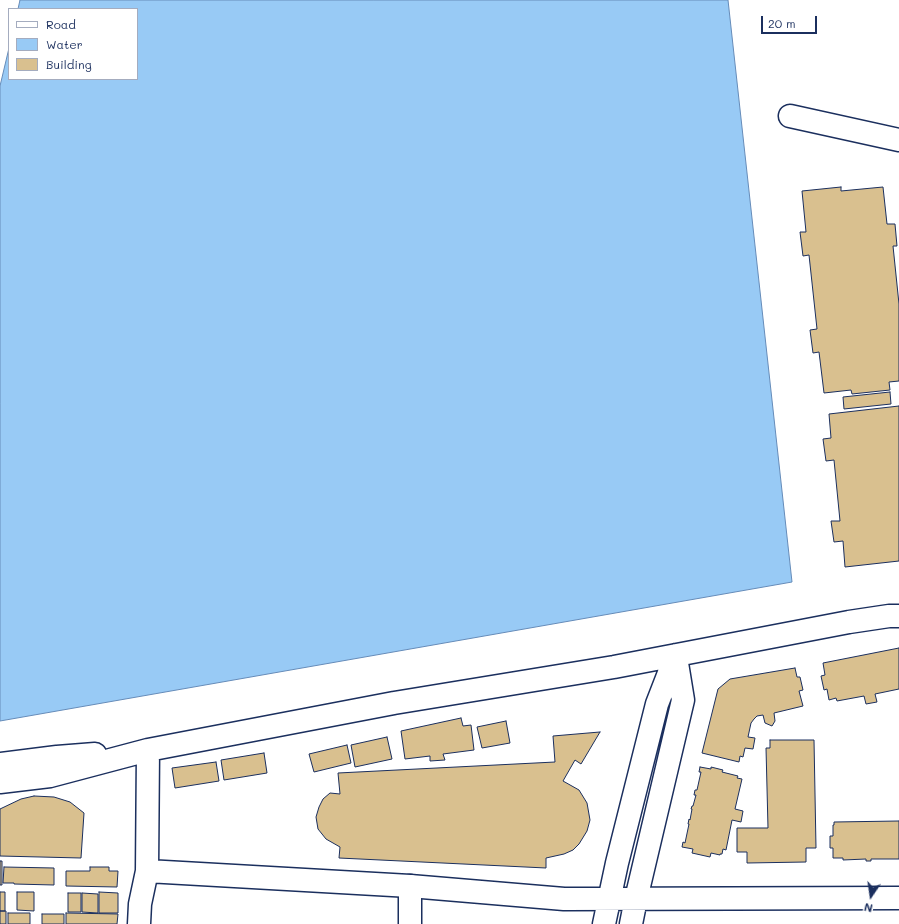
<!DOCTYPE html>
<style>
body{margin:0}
#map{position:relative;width:899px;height:924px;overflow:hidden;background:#fff;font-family:Mali,sans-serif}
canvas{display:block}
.legend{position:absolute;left:8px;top:8px;width:130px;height:72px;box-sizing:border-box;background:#fff;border:1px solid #a4acbf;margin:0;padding:5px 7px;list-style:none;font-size:12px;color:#1b2f5e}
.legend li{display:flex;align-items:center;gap:8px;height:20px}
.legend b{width:20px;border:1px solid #a4acbf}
.north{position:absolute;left:851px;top:876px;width:40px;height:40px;-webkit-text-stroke:3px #fff;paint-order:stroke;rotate:193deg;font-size:11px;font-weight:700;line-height:16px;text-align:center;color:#1b2f5e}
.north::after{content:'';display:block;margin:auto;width:14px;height:18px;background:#1b2f5e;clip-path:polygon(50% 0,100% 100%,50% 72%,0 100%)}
.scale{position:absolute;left:761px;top:16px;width:56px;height:18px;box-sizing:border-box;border:2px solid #1b2f5e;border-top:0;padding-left:5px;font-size:12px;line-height:14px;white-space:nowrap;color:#1b2f5e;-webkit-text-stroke:3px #fff;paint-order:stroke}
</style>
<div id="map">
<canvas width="899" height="924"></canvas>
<ul class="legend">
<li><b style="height:5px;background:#fff"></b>Road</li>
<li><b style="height:11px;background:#98caf5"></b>Water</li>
<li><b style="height:11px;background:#d9c08f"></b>Building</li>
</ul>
<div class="north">N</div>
<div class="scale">20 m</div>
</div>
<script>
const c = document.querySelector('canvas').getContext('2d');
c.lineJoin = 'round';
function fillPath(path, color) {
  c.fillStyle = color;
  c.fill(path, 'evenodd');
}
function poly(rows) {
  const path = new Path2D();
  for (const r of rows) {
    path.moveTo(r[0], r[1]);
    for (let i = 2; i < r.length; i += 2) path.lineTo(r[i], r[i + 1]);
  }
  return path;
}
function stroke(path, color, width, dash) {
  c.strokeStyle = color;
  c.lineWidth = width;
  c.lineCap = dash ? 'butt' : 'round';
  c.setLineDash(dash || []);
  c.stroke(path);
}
const water = poly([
 [20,0,728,0,792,582,0,721,0,86,9,48,9,79,137,79,137,9,18,9,20,0]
]);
fillPath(water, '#98caf5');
stroke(water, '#668cb9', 1);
const building = poly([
 [841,187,841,191,883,187,887,224,895,224,897,246,893,246,899,304,899,381,889,382,890,390,852,394,851,390,824,393,819,352,813,353,810,330,817,329,809,255,803,256,800,232,806,232,802,191,841,187],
 [890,392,891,404,844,409,843,397,890,392],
 [899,406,899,561,845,567,843,541,834,542,831,521,840,521,834,460,826,461,823,439,831,438,829,414,899,406],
 [899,648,899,689,875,694,877,702,866,704,864,696,837,701,836,698,829,700,827,689,824,690,821,676,825,675,823,663,899,648],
 [795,668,797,677,800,677,803,690,799,691,803,706,774,713,775,721,772,726,765,723,763,715,757,716,754,719,751,723,748,737,755,738,753,749,745,748,743,757,740,756,739,762,702,753,718,689,730,679,795,668],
 [461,718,463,726,471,725,474,750,443,754,445,760,430,761,430,756,405,759,401,731,461,718],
 [506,721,510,743,482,748,477,727,506,721],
 [600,732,581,764,575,760,563,781,579,790,587,803,590,820,587,831,579,844,573,850,564,854,546,858,546,868,339,858,340,847,326,839,318,829,316,817,319,807,323,799,330,793,340,794,338,773,555,762,553,736,600,732],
 [387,737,392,759,355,767,351,745,387,737],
 [770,740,814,740,816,848,806,848,806,862,747,863,747,852,737,852,737,828,768,828,766,748,770,748,770,740],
 [347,745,351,763,314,772,309,754,347,745],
 [264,753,267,773,224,780,221,760,264,753],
 [216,762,219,781,175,788,172,768,216,762],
 [700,767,711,769,711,767,723,770,722,772,738,776,737,778,742,779,735,809,743,811,741,822,732,820,726,850,723,849,722,854,720,854,720,855,711,853,710,857,692,853,693,849,682,847,683,842,685,843,689,824,688,824,689,819,690,820,692,809,691,809,692,806,693,806,696,795,694,795,695,790,697,790,701,772,699,772,700,767],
 [34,796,54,797,70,802,84,813,81,858,0,856,0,809,21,799,34,796],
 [899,821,899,859,871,859,871,861,866,861,866,859,843,860,843,858,833,858,833,848,830,848,830,836,833,836,833,825,834,825,834,822,899,821],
 [0,861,2,861,2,885,0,885,0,861],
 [4,867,54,868,54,885,14,884,14,883,3,883,4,867],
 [90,867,109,867,109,871,118,871,117,887,66,886,66,871,90,871,90,867],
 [0,892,5,892,5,911,0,911,0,892],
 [17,892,34,892,34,911,17,910,17,892],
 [99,892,118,893,118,913,99,913,99,892],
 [68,893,81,893,81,912,68,912,68,893],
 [82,893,98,894,98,913,82,912,82,893],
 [0,911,6,911,6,924,0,924,0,911],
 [8,913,30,913,30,924,8,924,8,913],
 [66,913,118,914,117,924,66,924,66,913],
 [42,914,64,914,64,924,42,924,42,914]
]);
fillPath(building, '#d9c08f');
stroke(building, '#1b2f5e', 1);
const street = poly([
 [410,924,410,886]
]);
const secondary = poly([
 [790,116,899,140],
 [0,764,57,757,95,754],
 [0,782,50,776,148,750,394,703,614,667,849,622,889,616,899,616],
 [147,871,410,886,564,899,899,898],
 [139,924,140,904,147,871,148,750],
 [604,924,617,863,657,704,676,655],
 [631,924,636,899,683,700,676,657]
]);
stroke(street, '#1b2f5e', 25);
stroke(secondary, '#1b2f5e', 25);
stroke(street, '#fff', 22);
stroke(secondary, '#fff', 22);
</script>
